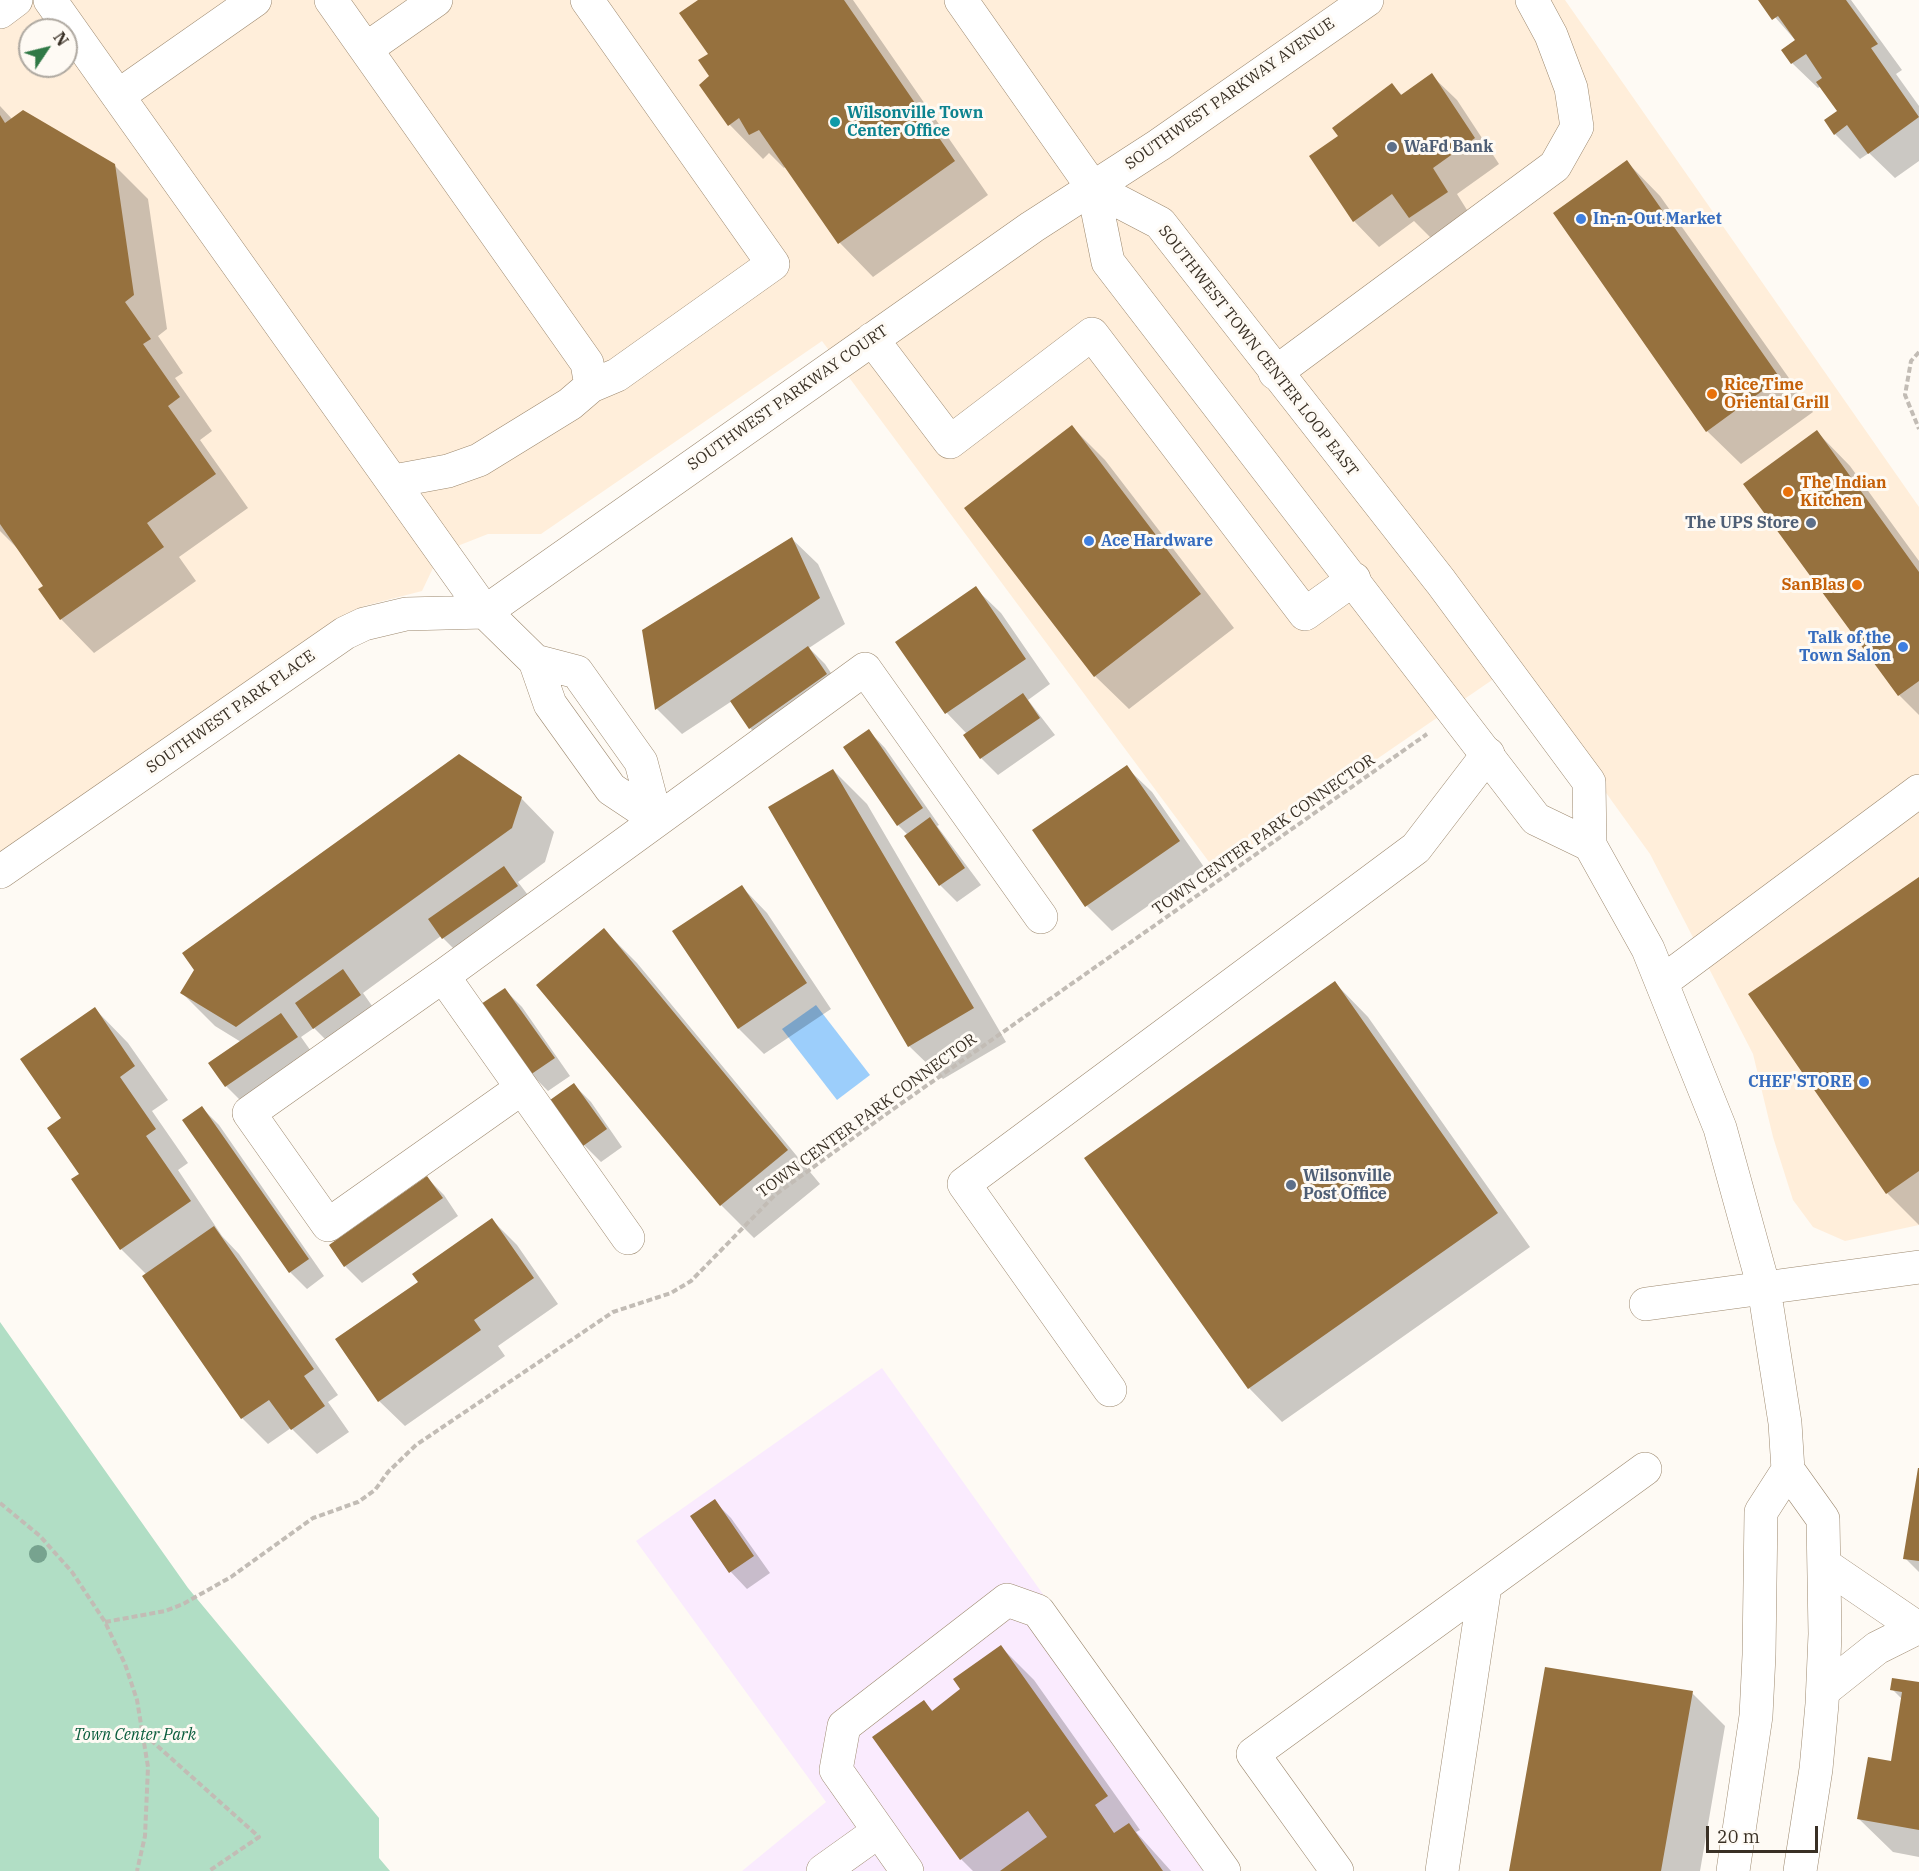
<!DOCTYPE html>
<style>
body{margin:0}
#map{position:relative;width:1919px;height:1871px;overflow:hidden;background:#fefaf4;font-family:"IBM Plex Serif",serif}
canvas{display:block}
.north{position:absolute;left:18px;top:18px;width:60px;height:60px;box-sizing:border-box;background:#fefaf4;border:2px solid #afa9a1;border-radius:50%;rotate:55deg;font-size:16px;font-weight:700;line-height:24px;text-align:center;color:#393025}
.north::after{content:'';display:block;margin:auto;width:21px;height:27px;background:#307946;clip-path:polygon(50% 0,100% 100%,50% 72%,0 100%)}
.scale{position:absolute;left:1706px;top:1826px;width:112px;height:27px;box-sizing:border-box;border:3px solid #393025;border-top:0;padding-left:8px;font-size:18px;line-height:21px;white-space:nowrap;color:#393025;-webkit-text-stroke:4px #fefaf4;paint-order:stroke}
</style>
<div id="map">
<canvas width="1919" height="1871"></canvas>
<div class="north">N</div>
<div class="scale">20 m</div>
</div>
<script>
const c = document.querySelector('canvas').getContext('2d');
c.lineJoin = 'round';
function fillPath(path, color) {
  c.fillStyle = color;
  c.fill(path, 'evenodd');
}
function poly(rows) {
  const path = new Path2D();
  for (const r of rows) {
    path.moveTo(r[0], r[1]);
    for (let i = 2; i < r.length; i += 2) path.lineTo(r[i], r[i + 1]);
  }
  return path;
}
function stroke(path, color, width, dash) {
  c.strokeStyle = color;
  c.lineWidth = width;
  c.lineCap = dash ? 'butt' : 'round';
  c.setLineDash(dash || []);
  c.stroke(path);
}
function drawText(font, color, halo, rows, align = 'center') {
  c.font = font + ' "IBM Plex Serif",serif';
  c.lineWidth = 6;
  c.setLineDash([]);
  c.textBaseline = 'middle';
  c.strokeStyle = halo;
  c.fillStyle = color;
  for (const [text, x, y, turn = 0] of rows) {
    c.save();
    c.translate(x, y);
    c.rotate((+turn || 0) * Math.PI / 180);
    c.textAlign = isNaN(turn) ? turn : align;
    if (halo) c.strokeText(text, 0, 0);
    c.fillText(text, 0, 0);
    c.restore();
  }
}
fillPath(poly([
 [0,0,1565,0,1919,507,1919,1225,1845,1241,1813,1227,1793,1200,1773,1137,1753,1054,1650,854,1514,665,1215,870,822,341,541,534,488,534,460,545,433,568,422,591,364,606,0,856],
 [30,30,66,30,66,66,30,66]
]), '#ffeeda');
fillPath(poly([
 [882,1368,1240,1871,742,1871,826,1802,636,1541]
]), '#faebfe');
fillPath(poly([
 [0,1322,188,1588,379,1818,379,1858,390,1871,0,1871]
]), '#b1dec5');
fillPath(poly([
 [816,1005,870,1075,837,1100,782,1029]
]), '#9ccefb');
fillPath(poly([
 [701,0,853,0,988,195,873,277,840,243,786,166,784,168,769,153,763,159,730,125,701,85,711,76,711,55],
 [1760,0,1851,0,1902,70,1896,74,1919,106,1919,161,1895,178,1869,153,1860,159,1835,134,1839,111,1821,86,1818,88,1792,63,1796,41],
 [1431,75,1457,100,1499,164,1457,194,1472,218,1435,242,1414,221,1379,247,1354,221,1311,156,1340,136,1392,85,1402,95],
 [0,106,12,119,114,165,148,199,167,329,158,336,183,373,175,378,212,431,200,440,248,508,179,557,196,581,94,653,61,619,45,586,22,553,0,531],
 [1627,162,1660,196,1813,412,1741,464,1707,431],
 [1072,427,1105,460,1234,628,1129,709,1095,676],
 [1817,432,1850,466,1919,561,1919,715,1899,695,1746,484],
 [792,539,818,564,845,624,809,648,825,664,843,691,767,745,750,728,732,701,682,734,657,709,644,631],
 [975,588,1001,613,1050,684,1028,700,1055,735,998,775,981,758,967,734,947,713,897,643],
 [869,731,885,748,939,825,937,826,981,885,957,902,940,885,906,836,908,835,898,825],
 [1126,767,1152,792,1204,867,1112,931,1087,906],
 [833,770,867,804,1006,1042,943,1079,909,1046],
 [521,798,554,832,545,862,518,882,534,903,460,955,441,936,363,993,377,1013,331,1045,314,1028,301,1037,313,1054,243,1103,226,1086,211,1063,241,1042,215,1026,182,993],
 [1919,878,1919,1225,1887,1193],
 [742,887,767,913,831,1009,764,1054,739,1029,674,932],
 [604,930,637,963,820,1184,754,1238,721,1205],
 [1335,983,1368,1017,1530,1247,1282,1422,1249,1388],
 [505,990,522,1007,570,1076,548,1091,531,1074],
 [95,1009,128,1043,168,1100,152,1111,188,1163,178,1170,222,1236,239,1254,338,1395,328,1402,349,1432,317,1454,291,1428,268,1444,242,1418,144,1277,147,1275,121,1249,81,1174,63,1118],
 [574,1085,591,1102,622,1147,601,1162,584,1145],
 [202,1108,219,1125,324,1276,307,1289,290,1272],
 [427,1178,444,1195,458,1216,362,1283,345,1266,331,1245],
 [492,1220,517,1245,558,1304,498,1346,505,1356,405,1426,379,1401,420,1282],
 [1919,1469,1919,1572,1905,1558],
 [714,1501,731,1518,770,1573,747,1589,731,1572,692,1516],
 [1001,1647,1034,1680,1140,1830,1136,1832,1171,1871,973,1871,961,1859,874,1737,924,1702,933,1711,962,1689],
 [1919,1684,1919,1857,1893,1852,1859,1819,1892,1763,1903,1700,1892,1689],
 [1692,1693,1725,1726,1700,1871,1510,1871]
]), '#0003');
fillPath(poly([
 [698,0,844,0,955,161,838,244,759,130,749,135,739,118,728,126,699,85,709,76,698,60,708,54,679,13],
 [1758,0,1846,0,1878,44,1871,48,1919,117,1868,154,1847,125,1834,135,1824,120,1837,111,1816,82,1822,78,1806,54,1791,64,1781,50,1795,40,1778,16,1772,20],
 [1432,73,1475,138,1433,168,1448,192,1409,218,1392,194,1353,222,1309,156,1338,136,1332,128,1392,83,1401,95],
 [23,110,115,164,134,295,125,302,151,339,143,344,180,397,168,406,216,474,147,523,164,547,60,620,38,589,43,586,0,524,0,115,5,123],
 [1627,160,1780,378,1706,432,1553,213],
 [1072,425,1201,594,1094,677,964,508],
 [1817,430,1919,572,1919,681,1898,696,1743,484],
 [792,537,820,598,655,710,642,630],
 [976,586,1026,659,945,714,895,642],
 [808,646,827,674,749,729,730,701],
 [1023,693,1040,718,980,759,963,735],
 [869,729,923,808,897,826,843,747],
 [459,754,522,797,512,828,236,1027,180,993,194,970,182,953],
 [1127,765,1180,841,1085,907,1032,830],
 [833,769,974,1008,908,1047,768,807],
 [930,817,965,868,939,886,904,836],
 [504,866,518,886,442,939,428,919],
 [1919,877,1919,1171,1886,1194,1748,994],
 [742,885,807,983,738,1029,672,931],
 [604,928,788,1150,720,1206,536,985],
 [343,969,361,995,313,1029,295,1003],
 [1335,981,1498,1213,1248,1389,1084,1158],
 [505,988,555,1058,530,1075,481,1004],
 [95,1007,135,1066,120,1077,156,1129,146,1136,191,1201,120,1250,71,1179,79,1174,47,1128,61,1118,20,1059],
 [281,1013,298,1037,225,1087,208,1063],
 [574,1083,607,1129,583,1146,550,1100],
 [202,1106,309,1259,289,1273,182,1120],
 [427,1176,443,1198,344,1267,329,1245],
 [492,1218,534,1278,474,1320,481,1330,378,1402,335,1339,418,1282,412,1274],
 [214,1226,314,1369,304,1376,325,1406,291,1430,269,1400,241,1419,142,1276],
 [1918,1468,1919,1468,1919,1561,1903,1559],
 [715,1499,754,1556,729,1573,690,1516],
 [1001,1645,1108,1796,1095,1805,1114,1833,1129,1823,1163,1871,1000,1871,1047,1837,1028,1811,960,1860,872,1737,924,1700,932,1711,960,1689,953,1679],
 [1545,1667,1693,1691,1661,1871,1509,1871],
 [1892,1678,1919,1682,1919,1830,1857,1819,1868,1757,1891,1761,1902,1692,1890,1690]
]), '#96713e');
const minor = poly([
 [50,0,118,96,255,0],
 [331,0,587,363,591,386,570,404,479,460,448,471,394,481],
 [587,0,773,264,617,375,591,386],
 [0,12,16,0],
 [366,49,436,0],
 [118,96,485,612,535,661,550,704,611,789,656,819],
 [872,339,950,442,1092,334,1305,614,1354,579],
 [1275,373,1555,166,1577,127,1571,88,1551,35,1532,0],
 [485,612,1032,227,1159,145,1367,0],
 [535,661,577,672,641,762,656,819],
 [0,872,345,633,364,624,406,614,485,612],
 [443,976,249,1113,328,1225,522,1088],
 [1662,982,1919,791],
 [628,1238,443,976,865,669,1041,917],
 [1646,1304,1764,1288],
 [1110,1390,964,1184,1416,848,1488,754],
 [1825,1565,1919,1629],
 [1823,1691,1877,1648,1915,1629],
 [879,1831,836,1770,844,1726,1007,1600,1038,1611,1224,1871],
 [823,1871,879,1831,907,1871],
 [1337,1871,1253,1754,1645,1469],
 [1442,1871,1485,1586]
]);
const major = poly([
 [961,0,1093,188,1108,262,1536,819,1590,845],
 [1093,188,1160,223,1441,582,1589,782,1590,845,1648,949,1720,1128,1764,1288,1785,1423,1788,1470,1823,1519,1825,1634,1822,1704,1816,1769,1800,1871],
 [1764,1288,1919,1267],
 [1733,1871,1756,1716,1759,1655,1761,1512,1788,1470]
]);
stroke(minor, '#9d896f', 34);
stroke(major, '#9d896f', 34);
stroke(poly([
 [1919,352,1911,361,1905,395,1919,429],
 [0,1503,40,1536,72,1572,105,1622,125,1664,137,1700,148,1767,145,1836,137,1871],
 [105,1622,165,1611,183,1604,231,1577,313,1518,358,1502,375,1490,388,1472,416,1445,613,1312,671,1293,691,1281,775,1195,882,1117,1427,734],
 [144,1734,259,1837,209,1871]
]), '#c2bcb5', 4, [6, 3]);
stroke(minor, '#fff', 33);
stroke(major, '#fff', 33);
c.fillStyle = '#77a38f';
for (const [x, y] of [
 [38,1554]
]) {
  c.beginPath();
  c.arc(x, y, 9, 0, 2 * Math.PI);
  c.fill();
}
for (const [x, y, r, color] of [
 [835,122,6,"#0f9aa8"],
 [1392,147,6,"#5c6f8a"],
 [1581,219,6,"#3f7fe0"],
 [1712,394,6,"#e8710a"],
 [1788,492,6,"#e8710a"],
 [1811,523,6,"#5c6f8a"],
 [1089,541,6,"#3f7fe0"],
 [1857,585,6,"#e8710a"],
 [1903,647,6,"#3f7fe0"],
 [1864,1082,6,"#3f7fe0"],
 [1291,1185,6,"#5c6f8a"]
]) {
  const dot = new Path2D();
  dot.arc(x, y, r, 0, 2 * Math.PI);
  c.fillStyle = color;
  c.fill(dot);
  stroke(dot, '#fefaf4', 2);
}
drawText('16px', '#393025', '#fefaf4', [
 ["SOUTHWEST PARKWAY AVENUE",1230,94,-35],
 ["SOUTHWEST TOWN CENTER LOOP EAST",1258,351,52],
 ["SOUTHWEST PARKWAY COURT",788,398,-35],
 ["SOUTHWEST PARK PLACE",231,712,-35],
 ["TOWN CENTER PARK CONNECTOR",1264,835,-35],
 ["TOWN CENTER PARK CONNECTOR",867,1116,-36]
]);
drawText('bold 16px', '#0d838f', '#fefaf4', [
 ["Wilsonville Town",847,113],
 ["Center Office",847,131]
], 'left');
drawText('bold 16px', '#4e5e75', '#fefaf4', [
 ["WaFd Bank",1404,147],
 ["The UPS Store",1799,523,"right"],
 ["Wilsonville",1303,1176],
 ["Post Office",1303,1194]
], 'left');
drawText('bold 16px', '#366cbe', '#fefaf4', [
 ["In-n-Out Market",1593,219],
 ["Ace Hardware",1101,541],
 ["Talk of the",1891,638,"right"],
 ["Town Salon",1891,656,"right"],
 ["CHEF'STORE",1852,1082,"right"]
], 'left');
drawText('bold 16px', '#c56008', '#fefaf4', [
 ["Rice Time",1724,385],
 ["Oriental Grill",1724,403],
 ["The Indian",1800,483],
 ["Kitchen",1800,501],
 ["SanBlas",1845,585,"right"]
], 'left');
drawText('italic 16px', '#095c3c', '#fefaf4', [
 ["Town Center Park",135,1735]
]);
</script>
